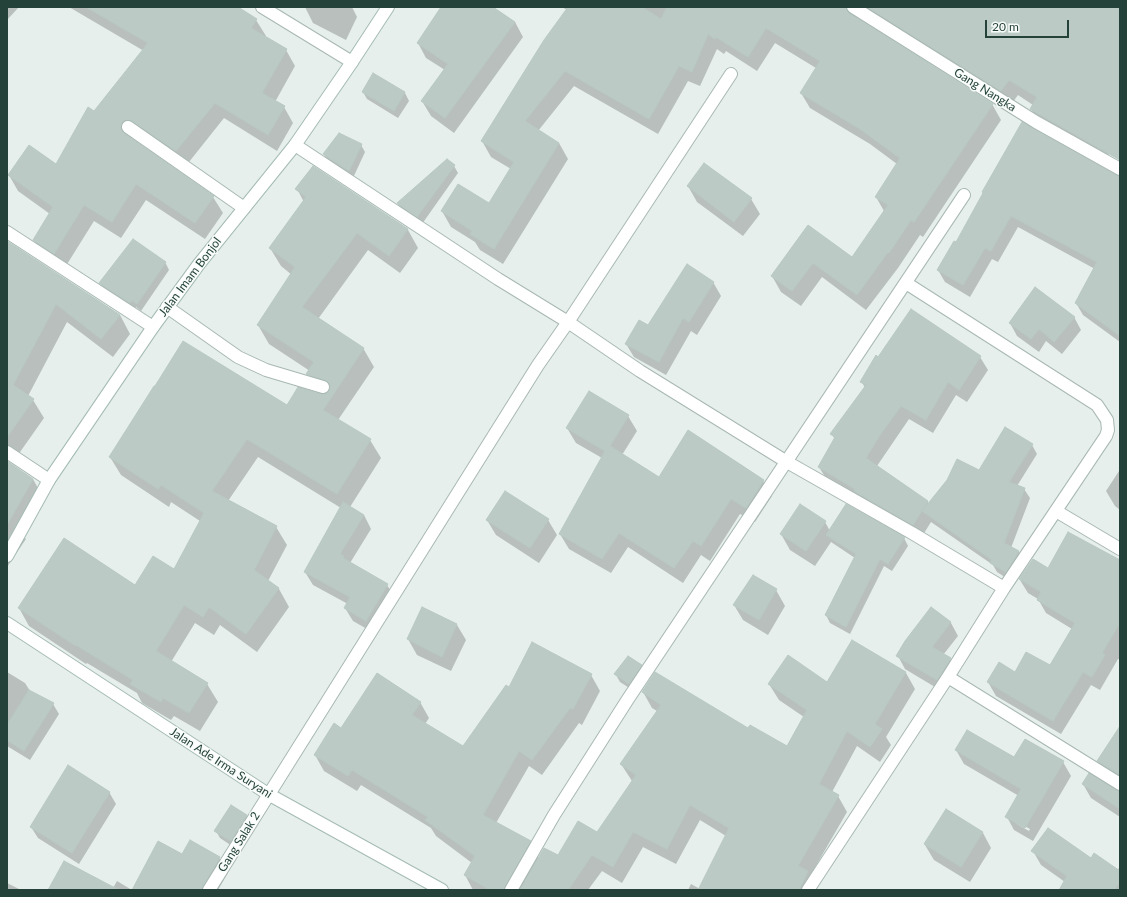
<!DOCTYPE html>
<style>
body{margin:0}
#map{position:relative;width:1127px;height:897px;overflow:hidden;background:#e6efeb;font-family:Lato,sans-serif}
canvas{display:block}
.frame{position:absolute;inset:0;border:8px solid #24423a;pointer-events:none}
.scale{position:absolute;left:985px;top:20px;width:84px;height:18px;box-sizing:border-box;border:2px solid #24423a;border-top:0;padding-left:5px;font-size:12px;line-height:14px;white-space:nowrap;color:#24423a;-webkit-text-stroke:3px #f7fbf9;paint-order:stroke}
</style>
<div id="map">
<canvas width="1127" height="897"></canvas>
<div class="frame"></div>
<div class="scale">20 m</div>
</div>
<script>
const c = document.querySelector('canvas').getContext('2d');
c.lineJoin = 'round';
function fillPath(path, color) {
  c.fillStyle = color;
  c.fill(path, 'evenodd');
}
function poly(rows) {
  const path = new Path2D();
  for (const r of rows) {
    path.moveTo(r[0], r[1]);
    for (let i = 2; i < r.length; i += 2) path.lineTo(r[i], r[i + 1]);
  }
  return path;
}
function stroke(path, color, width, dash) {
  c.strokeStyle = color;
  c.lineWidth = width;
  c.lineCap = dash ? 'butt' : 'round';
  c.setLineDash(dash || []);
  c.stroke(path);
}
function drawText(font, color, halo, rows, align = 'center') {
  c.font = font + ' Lato,sans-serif';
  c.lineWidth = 3;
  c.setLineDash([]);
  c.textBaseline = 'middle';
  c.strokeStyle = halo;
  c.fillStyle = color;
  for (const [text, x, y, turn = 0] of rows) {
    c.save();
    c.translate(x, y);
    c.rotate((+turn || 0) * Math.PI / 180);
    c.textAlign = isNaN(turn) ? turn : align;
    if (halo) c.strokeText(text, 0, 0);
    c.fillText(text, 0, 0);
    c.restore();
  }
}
fillPath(poly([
 [7,7,19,7,7,20],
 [69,7,236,7,256,20,266,36,265,37,286,50,295,66,275,102,284,107,293,123,277,151,224,118,185,167,135,136,131,139,213,197,223,213,205,239,146,200,121,238,94,221,64,269,43,256,34,240,50,214,18,191,9,175,56,165,95,112,144,51],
 [305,7,352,7,357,17,346,40,313,23],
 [443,7,491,7,515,22,523,37,454,133,431,116,422,101,445,70,426,58,418,43],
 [562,7,1120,7,1120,158,1110,153,1104,161,1040,125,1031,109,1033,105,1018,95,1010,106,858,16,856,19,992,104,1001,120,923,237,920,235,898,268,866,310,822,277,801,306,781,292,772,276,809,227,852,259,884,211,876,197,897,164,870,144,810,108,801,93,816,68,775,43,757,71,726,51,724,54,717,49,700,86,688,81,658,134,574,86,538,131,559,143,568,159,503,264,480,250,475,242,451,227,442,211,489,205,511,169,491,157,482,141,567,10],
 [374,74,405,93,409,101,398,118,367,99,363,92],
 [361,145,365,152,353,178,328,162,324,154],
 [454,166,458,173,422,224,403,211,398,204],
 [314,167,408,230,418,248,400,273,368,250,318,319,363,348,374,367,338,420,370,440,381,458,350,507,364,515,371,529,350,563,387,585,395,598,374,633,353,621,345,608,348,604,313,585,305,572,341,508,258,457,228,501,276,527,287,545,268,581,279,589,289,607,257,652,220,625,214,635,195,623,171,662,207,684,218,702,200,731,174,716,171,720,142,703,137,693,87,663,86,664,29,626,19,608,135,587,175,570,200,521,171,502,169,507,121,475,110,457,288,407,319,395,308,374,310,371,269,344,258,325,292,275,281,266,270,248,304,202,297,189],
 [1120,177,1120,342,1083,315,1076,303,1095,269,1018,227,998,262,992,259,970,297,945,282,938,270,957,243,984,194],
 [688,186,751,199,760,214,743,236,697,202],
 [7,242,120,315,130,334,113,357,67,322,28,396,33,400,44,418,13,462,7,458],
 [165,262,169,270,141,311,136,307,134,310,104,290,100,283],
 [713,282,721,296,697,335,691,331,666,375,634,357,626,344,648,326],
 [1074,317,1081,330,1062,354,1046,341,1039,352,1017,336,1010,323],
 [980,357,988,370,967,402,956,395,933,433,909,419,877,466,927,501,929,504,980,472,1032,445,1037,454,1017,486,1024,489,1030,498,1011,548,1019,552,1024,561,1011,581,997,572,993,565,931,522,921,538,827,480,819,467,835,440,832,434,865,388,862,382,879,358],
 [628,416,637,431,622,455,659,479,689,432,763,481,772,496,755,522,740,514,710,561,701,555,683,583,628,547,611,573,569,549,560,534,602,458,576,443,567,428],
 [7,462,33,479,45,501,24,537,26,539,7,567],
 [1119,471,1120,472,1120,510,1115,506,1106,491],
 [487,520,548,520,557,535,539,563,496,535],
 [825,522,830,531,904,538,908,546,892,571,884,566,850,634,830,623,826,615,855,558,831,542,815,566,790,550,781,534],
 [1049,569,1120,570,1120,659,1118,659,1100,690,1091,685,1061,734,996,696,988,682,1016,673,1050,666,1072,629,1046,613,1038,599,1028,593,1020,580],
 [776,590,785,606,768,635,743,620,734,605],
 [423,608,457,625,466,640,451,671,417,655,408,639],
 [932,608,951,623,958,636,943,655,950,659,958,672,945,693,905,669,898,656],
 [853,642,906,673,915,689,886,737,891,745,880,762,857,746,832,792,838,796,847,812,810,876,817,887,815,890,688,890,691,884,700,889,726,836,700,820,676,864,643,847,622,883,602,871,588,890,507,890,503,882,501,883,505,890,473,890,465,875,472,863,436,836,431,828,361,785,357,791,324,771,315,755,342,730,420,702,429,718,425,724,463,747,509,688,591,675,600,691,582,725,579,723,542,775,529,766,496,823,530,841,539,858,558,857,597,834,632,781,621,764,657,711,652,708,643,692,748,730,788,747,804,717,779,700,769,684,827,683],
 [641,665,645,673,634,691,620,682,616,675],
 [7,672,25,683,30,691,53,704,59,714,30,760,7,746],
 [1120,728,1120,783,1106,774,1098,761],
 [967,731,1015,758,1063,762,1071,776,1033,841,1014,830,1007,817,1019,796,964,764,956,750],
 [1017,822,1030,829,1029,831,1017,824],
 [1083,784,1120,792,1120,817,1091,798],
 [109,792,116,804,79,864,38,838,31,827],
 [247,816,251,823,235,848,220,838,216,831],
 [983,833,991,848,970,882,934,860,925,845],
 [1033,851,1091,860,1117,870,1120,867,1120,890,1060,890,1065,882,1041,865],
 [183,855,219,858,228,873,218,890,140,890],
 [117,881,132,890,50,890,113,888],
 [7,883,21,890,7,890]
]), '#0003');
const building = poly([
 [86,7,238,7,257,19,251,28,287,49,262,93,285,106,268,135,215,103,176,151,132,121,128,120,124,120,122,123,121,127,124,133,214,196,195,223,136,184,112,222,84,205,54,254,33,240,53,207,8,175,29,145,56,164,88,107,94,111,148,43,86,7],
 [441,7,493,7,515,22,445,118,421,101,448,64,417,43,441,7],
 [568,7,642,7,661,19,667,7,846,7,849,13,993,104,914,222,911,220,889,253,888,252,857,295,813,263,792,291,771,276,808,225,852,257,888,205,875,197,900,158,860,129,800,93,820,61,766,28,748,57,716,37,715,39,708,34,692,72,679,66,649,119,565,71,525,121,559,143,494,249,470,234,472,231,441,211,458,184,489,203,514,162,481,141,544,40,568,7],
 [867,7,1120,7,1120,160,1030,109,1037,97,1009,80,1001,91,867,7],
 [373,73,405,92,394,111,362,92,373,73],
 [1022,122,1120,176,1120,336,1075,303,1097,262,1011,216,991,251,985,248,963,285,937,270,954,241,956,242,983,193,982,192,1022,122],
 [339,133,362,144,349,171,323,154,339,133],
 [447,159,455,165,417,217,397,203,447,159],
 [704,163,752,198,734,222,687,186,704,163],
 [313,166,408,229,389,256,357,233,302,307,364,348,323,410,371,439,337,494,247,439,212,491,277,526,254,570,279,588,246,634,209,607,203,617,184,605,156,651,208,683,189,713,163,698,161,702,130,684,133,680,76,645,76,646,18,608,64,538,135,585,153,556,174,569,204,513,161,485,158,489,109,457,154,386,155,386,183,341,287,405,298,387,321,394,328,392,330,386,328,382,306,374,314,362,257,325,295,267,269,248,306,197,295,189,313,166],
 [133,239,166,262,137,304,132,300,130,303,99,283,133,239],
 [7,241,120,315,101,339,56,304,13,385,34,399,7,437,7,241],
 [687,264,714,282,689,322,683,318,659,362,625,344,639,320,648,325,687,264],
 [1035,287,1075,317,1054,342,1039,329,1031,339,1009,323,1035,287],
 [911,309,981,356,959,390,948,382,926,420,901,406,880,435,866,458,928,501,913,525,854,491,855,489,818,467,835,437,830,434,866,385,860,382,876,355,878,357,911,309],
 [589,391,629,415,610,446,659,477,688,430,764,480,746,508,731,499,701,546,693,541,674,568,619,533,602,559,559,534,605,451,566,428,589,391],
 [1005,427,1033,444,1009,482,1025,488,1004,543,1019,551,1006,572,990,563,992,560,922,511,947,480,957,459,979,470,1005,427],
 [7,461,33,479,7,525,7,461],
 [505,491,549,519,530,548,486,520,505,491],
 [343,502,364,515,340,554,344,556,343,558,388,584,366,621,344,608,350,597,304,572,343,502],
 [800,504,826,521,806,551,780,534,800,504],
 [846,504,905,537,888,564,880,559,846,627,825,615,856,554,826,535,846,504],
 [1068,532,1120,560,1120,623,1102,653,1105,655,1092,677,1083,672,1053,721,987,682,999,662,1015,672,1026,652,1050,665,1075,623,1037,600,1041,592,1019,579,1033,559,1048,568,1068,532],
 [753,575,777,589,759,620,733,605,753,575],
 [422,607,457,624,442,657,407,639,422,607],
 [931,607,951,622,932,647,951,658,937,680,896,656,905,641,931,607],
 [852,640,906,672,875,724,882,729,870,747,847,731,819,784,839,795,798,866,808,871,799,890,698,890,729,828,690,805,667,849,633,832,613,867,592,855,568,890,520,890,544,848,558,855,578,821,597,832,636,775,620,764,661,705,642,692,655,672,748,728,750,725,787,746,807,710,768,684,788,655,827,682,852,640],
 [532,642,592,674,573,709,570,708,532,760,519,751,483,815,531,841,504,890,490,890,464,875,475,856,425,820,428,817,352,770,348,776,314,755,334,723,341,728,377,673,421,702,412,715,463,746,506,685,509,687,532,642],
 [628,656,642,665,629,684,614,674,628,656],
 [29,690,54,703,24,751,7,740,7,725,29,690],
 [1120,726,1120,775,1097,761,1120,726],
 [967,730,1014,757,1025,739,1064,761,1025,828,1005,817,1021,789,955,750,967,730],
 [68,765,110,792,72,853,30,827,68,765],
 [1089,773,1116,790,1120,791,1120,809,1082,784,1089,773],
 [231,805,247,815,231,841,214,831,231,805],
 [946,809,983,832,961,867,924,844,946,809],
 [1048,828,1091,858,1094,853,1120,871,1120,882,1114,890,1059,890,1067,876,1031,851,1048,828],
 [190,840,220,857,203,886,202,890,132,890,158,841,182,854,190,840],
 [64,861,119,890,48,890,64,861]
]);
fillPath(building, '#bbcac4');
stroke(building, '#b8c9c2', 1);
const street = poly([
 [262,7,352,62],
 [853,7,1036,122,1120,169],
 [128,127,244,208],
 [295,145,498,279,568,322,640,371,787,462,912,533,1004,588],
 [7,232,153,327],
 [167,307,238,357,266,370,323,387],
 [7,452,49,480],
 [1056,511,1120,549],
 [948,677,1120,784],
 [209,890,538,365,568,322,731,74],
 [511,890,554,815,628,699,964,195],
 [808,890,948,677,1004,588,1106,436,1108,430,1107,420,1097,405,906,283]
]);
const secondary = poly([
 [7,556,49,480,153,327,199,264,295,145,352,62,388,7],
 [7,623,268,794,442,890]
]);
stroke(street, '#a8b8b2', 14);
stroke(secondary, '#a4bbb3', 14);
stroke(street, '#fff', 12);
stroke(secondary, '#fff', 12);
drawText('12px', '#24423a', '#f7fbf9', [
 ["Gang Nangka",985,90,32],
 ["Jalan Imam Bonjol",190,277,-53],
 ["Jalan Ade Irma Suryani",221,763,33],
 ["Gang Salak 2",239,842,-58]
]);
</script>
